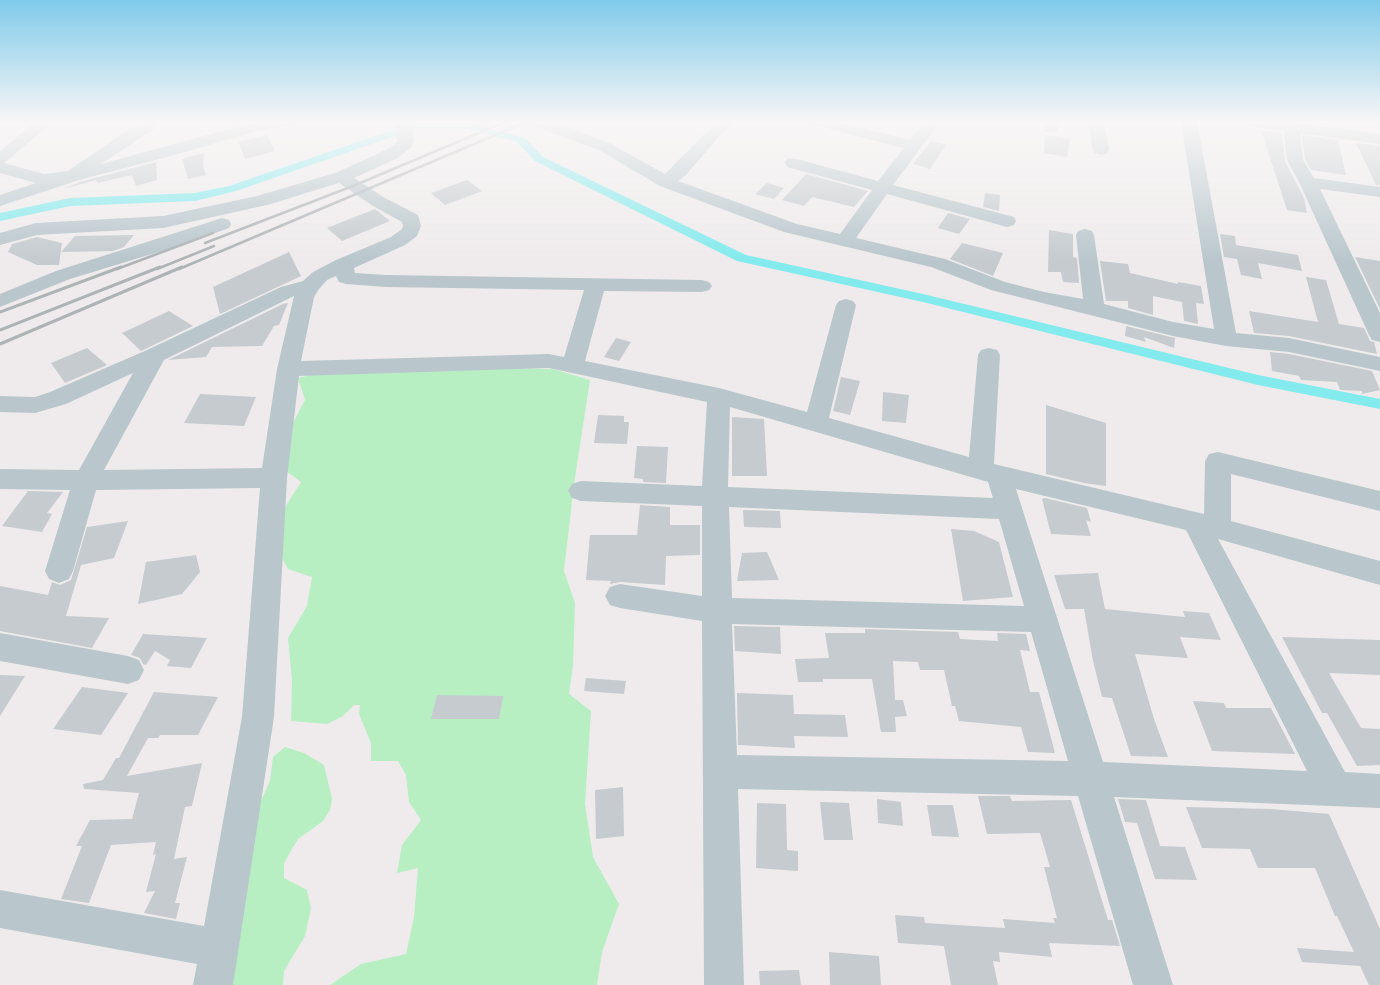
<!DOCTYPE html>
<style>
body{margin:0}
canvas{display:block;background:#efebec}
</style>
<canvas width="1380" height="985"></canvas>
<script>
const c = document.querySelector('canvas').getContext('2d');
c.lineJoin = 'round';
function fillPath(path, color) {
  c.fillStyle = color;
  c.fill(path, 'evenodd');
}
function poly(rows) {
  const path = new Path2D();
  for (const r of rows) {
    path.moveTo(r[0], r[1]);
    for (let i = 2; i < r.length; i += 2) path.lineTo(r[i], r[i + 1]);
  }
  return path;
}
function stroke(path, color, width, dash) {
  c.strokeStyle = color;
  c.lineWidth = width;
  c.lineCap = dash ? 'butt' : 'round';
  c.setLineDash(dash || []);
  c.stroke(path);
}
fillPath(poly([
 [478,368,553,369,590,380,574,484,564,571,575,603,573,665,569,694,591,711,585,804,593,857,619,904,602,952,597,985,330,985,361,964,406,954,414,917,418,868,397,873,402,845,421,820,409,802,406,775,398,761,371,761,371,743,359,714,360,705,354,705,343,716,327,724,291,721,292,680,288,638,307,606,312,577,288,569,273,542,278,518,301,482,287,472,284,440,305,400,298,378,315,374],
 [285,747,304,753,324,765,332,799,330,810,323,821,298,839,284,863,284,878,307,890,311,908,305,936,284,971,283,985,226,985,237,905,254,848,258,807,270,781,273,757]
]), '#b7efc3');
fillPath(poly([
 [413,123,470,123,525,138,543,157,746,255,923,294,1258,375,1380,399,1380,409,1258,385,923,302,737,261,535,161,517,142,470,129,418,128,236,191,195,201,70,206,0,221,0,213,70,198,195,193,229,186,413,123]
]), '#83eaed');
fillPath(poly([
 [1261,130,1282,133,1285,161,1304,198,1307,213,1287,210],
 [267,135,275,151,245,159,238,142],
 [1045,135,1070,139,1067,157,1044,153],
 [1302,135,1338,140,1346,175,1311,170,1305,159],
 [931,141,946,145,930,169,913,164],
 [1356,143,1380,146,1380,185,1376,185],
 [204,153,203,166,206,175,188,179,182,159],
 [156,162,157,180,136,186,132,175,97,183,96,180,63,189,80,182],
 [806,174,868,191,854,207,812,197,804,206,782,200],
 [467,180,482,191,445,205,431,193],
 [767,183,784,188,774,199,755,194],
 [985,193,1000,195,999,211,983,207],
 [375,209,390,221,342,241,327,228],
 [948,213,970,219,959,234,938,228],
 [1049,230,1073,234,1073,257,1077,258,1079,283,1063,282,1061,272,1048,272],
 [1220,234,1235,236,1236,245,1298,255,1302,271,1258,263,1262,279,1241,275,1237,259,1224,257],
 [134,235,124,247,113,251,61,252,75,236],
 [37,237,62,243,59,265,37,265,8,252,12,244],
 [962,243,1003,253,993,276,950,259],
 [289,252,301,276,220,314,213,287],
 [1355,257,1380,261,1380,309],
 [1100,261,1128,264,1130,273,1178,284,1178,282,1201,286,1204,304,1196,303,1198,324,1184,321,1182,302,1153,296,1153,315,1128,308,1128,301,1106,301],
 [1306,277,1326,280,1339,324,1364,328,1370,341,1374,342,1377,354,1289,336,1254,333,1249,311,1318,322],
 [288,303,279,325,274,326,262,346,212,347,206,357,168,360,283,304],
 [169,311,193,326,141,351,122,333],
 [1126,326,1175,338,1174,348,1144,337,1146,342,1125,336],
 [616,338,631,342,619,361,604,357],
 [87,348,107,365,65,383,51,363],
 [1270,352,1289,354,1372,371,1380,390,1362,394,1362,391,1340,390,1337,382,1301,380,1299,376,1272,371],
 [841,377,860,381,850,415,833,411],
 [883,392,909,395,906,423,882,421],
 [200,394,256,397,244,426,184,423],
 [1046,405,1106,423,1106,486,1084,483,1046,474],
 [598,415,624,416,624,422,629,422,627,444,594,443],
 [732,417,764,419,767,476,732,476],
 [637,446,668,447,666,483,643,482,643,479,634,478],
 [28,491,63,492,47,513,52,514,42,532,2,526],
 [1045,498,1087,508,1091,522,1086,520,1091,536,1051,534,1042,499],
 [640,505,670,507,670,525,700,525,700,555,666,556,665,585,620,582,610,584,611,581,586,580,590,535,637,535],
 [743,510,780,511,781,528,744,527],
 [128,521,114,558,81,565,66,616,109,618,92,648,0,631,0,586,48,595,52,582,60,585,71,580,87,527],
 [951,529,974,531,999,542,1013,597,963,601],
 [767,552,779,580,737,581,742,553],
 [196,555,200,572,182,594,138,604,146,562],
 [1098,573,1105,609,1185,617,1183,611,1209,613,1221,640,1180,637,1188,658,1135,654,1154,719,1168,757,1131,756,1112,698,1102,697,1093,661,1084,609,1065,609,1054,575],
 [734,626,780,627,781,654,735,651],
 [865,629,958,632,960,639,998,641,997,633,1026,634,1030,651,1020,650,1030,692,1039,692,1055,753,1028,752,1021,727,959,721,955,706,952,706,944,670,920,670,918,662,893,661,895,700,903,700,907,716,895,717,896,732,881,732,872,679,823,679,823,682,798,682,795,659,829,658,825,633,865,633],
 [143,634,207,638,191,668,167,666,170,660,155,651,146,665,143,664,140,658,131,655],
 [1282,637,1380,640,1380,675,1329,673,1361,728,1380,729,1380,765,1357,766,1327,713,1322,713],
 [0,675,25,676,0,716],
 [586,678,626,681,624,694,584,691],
 [82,687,128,693,101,735,53,729],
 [154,692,218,697,198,735,160,735,158,738,148,738,127,776,202,763,192,806,185,807,174,859,187,857,175,903,180,903,176,919,144,913,155,891,146,892,156,854,153,855,156,842,111,845,89,903,61,899,82,846,76,846,90,820,132,819,139,793,84,789,83,784,103,780,116,758,119,758],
 [737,693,793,695,794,714,845,715,848,737,794,736,795,748,738,745],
 [437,695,503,696,499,719,431,719],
 [1193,701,1224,703,1226,708,1271,708,1295,754,1212,751],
 [623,787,624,836,596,839,595,790],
 [978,796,1010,796,1012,801,1071,800,1108,920,1112,920,1120,946,1049,943,1052,957,999,952,1000,962,993,961,998,985,951,985,944,946,898,943,895,915,924,917,925,923,1005,928,1003,919,1055,923,1053,918,1057,918,1044,867,1050,867,1040,833,987,834],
 [877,799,901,802,903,826,878,823],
 [1118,799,1146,800,1160,846,1185,847,1197,880,1155,879,1137,823,1125,822],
 [820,802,849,803,853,840,824,840],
 [757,803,786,804,787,850,798,851,798,871,756,868],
 [927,805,953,805,959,837,932,836],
 [1186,807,1271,809,1329,814,1380,929,1380,985,1369,985,1360,966,1302,962,1297,948,1354,952,1337,916,1335,916,1315,868,1258,868,1250,849,1202,848],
 [829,952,879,956,881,985,830,985],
 [799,970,801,985,760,985,759,971]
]), '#c5cbcf');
fillPath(poly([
 [35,122,53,122,4,163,44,174,68,171,128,130,144,122,160,122,161,124,101,164,251,123,294,122,292,125,253,132,178,154,79,180,0,206,0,195,36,183,0,173,0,151,35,122],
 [394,122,410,122,414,140,411,147,398,158,354,178,385,198,418,215,421,226,417,236,405,245,354,268,355,273,386,275,702,280,709,282,712,286,709,290,702,292,604,291,585,361,719,388,807,412,836,305,839,301,846,299,853,301,856,305,829,418,969,457,978,355,981,350,989,348,997,350,1000,355,994,464,1204,514,1205,461,1209,454,1218,452,1380,491,1380,511,1231,474,1231,521,1380,561,1380,585,1218,539,1345,772,1380,774,1380,808,1114,797,1173,985,1133,985,1078,796,738,789,744,985,704,985,702,621,620,608,610,605,605,596,610,587,620,584,702,596,702,506,581,501,572,498,568,491,572,484,581,481,702,486,707,402,549,368,299,376,287,478,274,717,233,985,193,985,197,964,0,928,0,890,204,926,242,717,260,488,96,490,73,571,69,579,59,583,49,579,45,571,70,490,0,489,0,469,79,470,133,373,66,404,35,413,0,412,0,396,35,397,50,392,147,350,281,287,303,281,313,272,336,260,391,237,402,229,403,226,402,222,373,206,339,183,267,205,163,228,37,235,0,245,0,233,36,223,163,216,257,196,335,173,386,150,397,142,394,122],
 [336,276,339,282,346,284,386,287,584,290,564,357,549,354,301,361,314,297,319,289,327,280,336,276],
 [294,296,277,369,262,468,104,470,164,360,294,296],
 [730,407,988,482,993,498,728,487,730,407],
 [1016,489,1186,530,1307,771,1103,762,1016,489],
 [729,507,999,519,1024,606,732,598,729,507],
 [732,624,1031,632,1068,761,737,755,732,624],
 [530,122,554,122,571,128,611,144,665,174,717,122,735,122,720,135,686,175,678,181,797,224,840,234,872,190,787,167,785,163,787,159,793,158,878,181,904,148,813,125,811,122,838,122,910,140,924,122,940,122,893,185,1014,217,1016,221,1014,225,1007,227,887,194,856,238,945,259,1005,282,1044,292,1083,299,1076,235,1078,231,1085,229,1092,231,1094,235,1104,304,1173,322,1214,329,1181,122,1197,122,1236,333,1289,338,1380,357,1380,371,1289,352,1226,346,1173,336,991,290,931,267,784,232,660,186,599,150,532,125,530,122],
 [1041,122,1057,122,1059,129,1057,132,1045,132,1041,122],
 [1088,122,1104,122,1109,150,1107,153,1101,155,1095,153,1093,150,1088,122],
 [1247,122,1291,122,1380,134,1380,144,1300,133,1303,160,1314,178,1380,187,1380,197,1320,189,1380,313,1380,342,1372,340,1369,335,1299,182,1287,160,1284,131,1255,127,1249,125,1247,122],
 [222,218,229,220,231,224,229,228,188,243,70,279,0,307,0,294,56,271,222,218],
 [0,633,128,656,139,660,144,670,139,680,128,684,0,661,0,633]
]), '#b9c7cc');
stroke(poly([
 [205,243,353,186,505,122],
 [117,269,213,233],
 [157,269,214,246],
 [179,269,526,122]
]), '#aeb3b6', 2.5);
stroke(poly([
 [0,312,121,267],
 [0,330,160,267],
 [0,344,182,267]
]), '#aeb3b6', 3);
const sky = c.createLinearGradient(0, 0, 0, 260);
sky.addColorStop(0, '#7fcaea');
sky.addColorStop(0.47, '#f8f6f6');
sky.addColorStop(1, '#f8f6f600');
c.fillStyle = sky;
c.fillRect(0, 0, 1380, 260);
</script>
